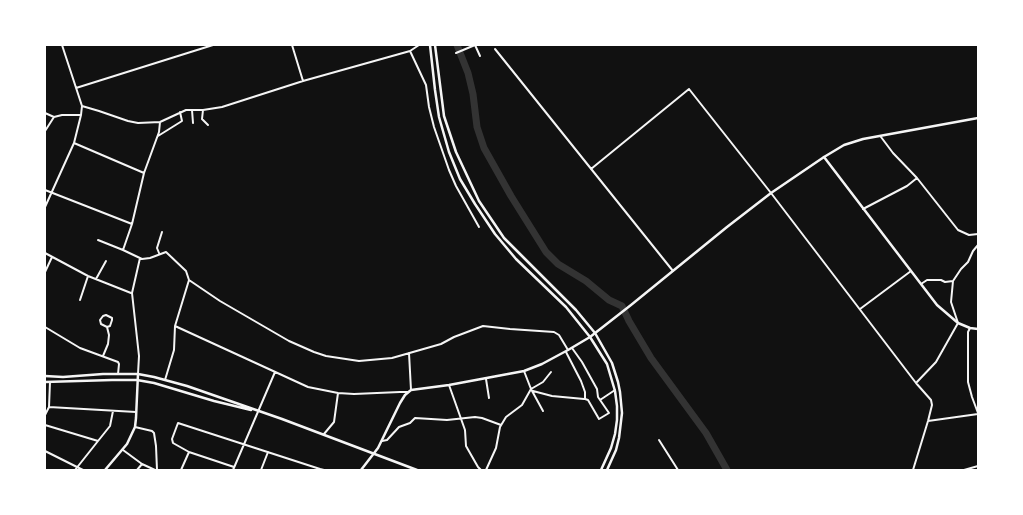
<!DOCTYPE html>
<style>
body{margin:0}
#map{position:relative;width:1023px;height:515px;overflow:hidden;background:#111;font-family:"Varela Round",sans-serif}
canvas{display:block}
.frame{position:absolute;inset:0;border:46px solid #fff;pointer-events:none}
</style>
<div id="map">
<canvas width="1023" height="515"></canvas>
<div class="frame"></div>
</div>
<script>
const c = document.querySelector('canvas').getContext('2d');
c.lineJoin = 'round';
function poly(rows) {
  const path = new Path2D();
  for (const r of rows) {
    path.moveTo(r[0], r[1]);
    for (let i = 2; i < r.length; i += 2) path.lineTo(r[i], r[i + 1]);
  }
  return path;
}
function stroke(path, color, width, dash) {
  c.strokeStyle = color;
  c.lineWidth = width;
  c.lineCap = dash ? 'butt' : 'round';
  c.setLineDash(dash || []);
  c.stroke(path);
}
stroke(poly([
 [457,45,468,73,473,94,477,127,484,148,511,196,546,252,558,264,586,281,609,300,622,306,629,321,651,358,706,433,727,470]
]), '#333', 7);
stroke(poly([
 [292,45,303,81],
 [475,45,480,56],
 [495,49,673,271],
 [410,51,426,85,429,107,434,127,449,170,456,186,479,227],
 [456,53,475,45],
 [76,88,213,45],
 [82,106,99,111,128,121,138,123,160,122,186,110,203,110,222,107,303,81,410,51,419,45],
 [192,110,193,123],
 [203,110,202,119,208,125],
 [45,113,54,117,62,115,81,115],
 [160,122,159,132,144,173,132,224,123,250,142,259,150,258,166,252,186,271,189,280,220,301,289,341,314,352,326,356,359,361,392,358,441,344,454,337,483,326,510,329,554,332,559,335,568,350],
 [45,131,54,117],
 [158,136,182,121,180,112],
 [881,137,893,153,917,178,958,230,969,235,978,234],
 [74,143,144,173],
 [591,169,689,89,771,193,916,383,931,400,932,405,928,421,913,470],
 [45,190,132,224],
 [45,207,74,143,81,115,82,106,62,45],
 [863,209,907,186,917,178],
 [98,240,123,250],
 [45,253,88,276,131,293],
 [159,253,157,248,162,232],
 [45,272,52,257],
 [96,279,106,261],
 [921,284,927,280,941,280,945,282,953,281],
 [80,300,88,276],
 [860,309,911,271],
 [175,326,308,387,338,393,354,394,400,392,408,392],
 [45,327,80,348,118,362,119,364,118,374],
 [970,328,968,332,968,382,972,397,978,413],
 [566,352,581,381,585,392,585,399,588,400,599,419,609,413,598,397,597,389,582,362,572,348],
 [409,353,411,390],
 [103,356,108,344,109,335,107,327,101,324,100,320,103,316,106,315,112,318,112,320,110,326,107,327],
 [524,371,531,389,543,411],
 [138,374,139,356,132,293,140,258],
 [486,379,489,398],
 [165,380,174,350,175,326,189,280],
 [916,383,936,362,958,323,951,302,953,281,961,269,968,262,973,251,978,245],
 [449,385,465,430,466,446,478,467,481,470],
 [533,391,552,396,584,399],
 [600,400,615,390],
 [49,407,136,412],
 [45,415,49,407,50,382],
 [928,421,978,414],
 [45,425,98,441,75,470],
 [135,427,152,431,154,433,156,446,157,470],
 [324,434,334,422,338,393],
 [659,440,678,470],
 [98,441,110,426,113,411],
 [382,441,387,440,399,427,410,423,415,418,447,420,475,417,482,418,501,425],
 [123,450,142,464,155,470],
 [45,451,83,470],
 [234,467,189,452,173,443,172,439,178,423,320,469],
 [137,470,142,464],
 [181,470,189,452],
 [233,470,275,372],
 [261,470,268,452],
 [319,470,320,469,324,470],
 [486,470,496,448,500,427,506,417,522,405,531,389,543,382,551,372],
 [964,470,978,466]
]), '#f5f5f5', 2);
stroke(poly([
 [430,45,435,90,439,117,449,152,460,179,475,204,495,234,516,259,566,307,590,337,607,364,615,391,617,406,617,420,615,434,611,448,601,470],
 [435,45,444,116,456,152,479,201,504,238,576,310,595,333,612,363,618,382,620,392,622,413,619,438,616,450,607,470],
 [824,157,937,305,958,323,970,328,978,329],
 [105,470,127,444,135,427,136,418,138,374]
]), '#f5f5f5', 2.5);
stroke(poly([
 [45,376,63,377,103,374,138,374,154,377,187,386,282,419,417,470],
 [45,382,112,380,137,380,154,383,214,401,251,410],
 [361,470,378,448,400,403,405,395,411,390,449,385,524,371,542,364,568,350,590,337,631,305,727,227,771,193,824,157,844,145,863,139,978,118]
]), '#f5f5f5', 2.5);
</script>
